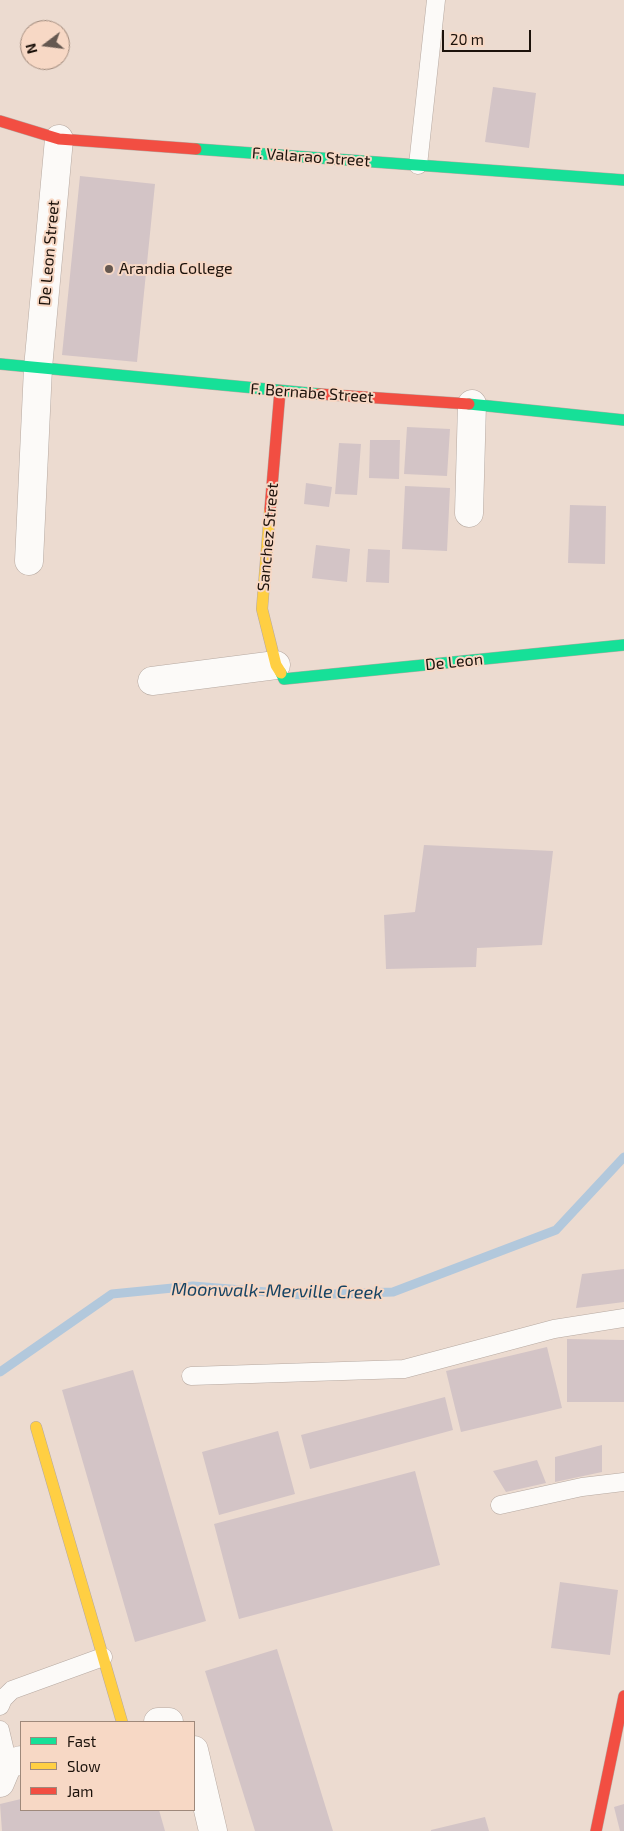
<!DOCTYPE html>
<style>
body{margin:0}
#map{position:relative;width:624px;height:1831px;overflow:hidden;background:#ecdbd0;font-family:"Exo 2",sans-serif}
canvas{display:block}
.legend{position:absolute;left:20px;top:1721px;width:175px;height:90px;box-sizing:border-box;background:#f7d8c5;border:1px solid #9f897b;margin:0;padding:6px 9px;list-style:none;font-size:15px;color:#1c120b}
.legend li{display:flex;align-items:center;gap:10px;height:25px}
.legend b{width:25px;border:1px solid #9f897b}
.north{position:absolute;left:20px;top:20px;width:50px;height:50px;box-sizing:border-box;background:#f7d8c5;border:1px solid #9f897b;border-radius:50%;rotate:255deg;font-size:14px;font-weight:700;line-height:20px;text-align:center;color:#1c120b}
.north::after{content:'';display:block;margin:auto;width:18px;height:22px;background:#655850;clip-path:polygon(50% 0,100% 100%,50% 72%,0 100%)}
.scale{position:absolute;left:442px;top:30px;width:89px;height:22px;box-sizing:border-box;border:2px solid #1c120b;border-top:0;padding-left:6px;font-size:15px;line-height:18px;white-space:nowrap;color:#1c120b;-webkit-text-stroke:4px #f7d8c5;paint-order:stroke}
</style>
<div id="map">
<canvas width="624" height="1831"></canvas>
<ul class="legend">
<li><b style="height:6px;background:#16e098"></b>Fast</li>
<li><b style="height:6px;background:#ffcf43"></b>Slow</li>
<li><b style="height:6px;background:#f24e42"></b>Jam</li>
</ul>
<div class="north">N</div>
<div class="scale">20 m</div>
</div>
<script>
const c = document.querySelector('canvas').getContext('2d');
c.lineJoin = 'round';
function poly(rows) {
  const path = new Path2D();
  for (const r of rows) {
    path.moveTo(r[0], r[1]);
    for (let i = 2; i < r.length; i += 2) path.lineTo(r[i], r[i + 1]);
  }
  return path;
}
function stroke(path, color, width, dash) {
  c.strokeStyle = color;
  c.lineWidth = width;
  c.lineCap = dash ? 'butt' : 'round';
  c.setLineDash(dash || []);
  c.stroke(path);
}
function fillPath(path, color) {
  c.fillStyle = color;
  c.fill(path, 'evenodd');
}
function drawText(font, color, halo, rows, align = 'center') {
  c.font = font + ' "Exo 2",sans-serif';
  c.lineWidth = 4;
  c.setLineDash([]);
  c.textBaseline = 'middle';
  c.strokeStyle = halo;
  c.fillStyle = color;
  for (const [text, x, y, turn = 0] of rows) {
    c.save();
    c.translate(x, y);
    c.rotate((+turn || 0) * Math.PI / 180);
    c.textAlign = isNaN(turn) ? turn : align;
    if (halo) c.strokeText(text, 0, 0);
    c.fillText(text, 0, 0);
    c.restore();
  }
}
stroke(poly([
 [0,1372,112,1294,193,1286,304,1295,393,1292,556,1230,624,1157]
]), '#b2c8dc', 9);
fillPath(poly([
 [493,87,536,93,529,148,485,142],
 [80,176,155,184,137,362,62,355],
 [407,427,450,429,447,476,404,474],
 [370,440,400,440,399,479,369,478],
 [339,443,361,444,357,495,335,494],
 [306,483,332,487,329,507,304,504],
 [405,486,450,488,447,551,402,549],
 [570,505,606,506,605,564,568,563],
 [316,545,350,549,347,582,312,578],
 [368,549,390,550,389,583,366,582],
 [424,845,553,851,542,945,477,948,476,967,386,969,384,915,415,912],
 [624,1269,624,1302,576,1308,582,1274],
 [567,1339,624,1340,624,1402,567,1402],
 [547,1347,562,1408,461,1432,446,1371],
 [133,1370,206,1621,135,1642,62,1390],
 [445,1397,453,1430,310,1469,301,1435],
 [278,1431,295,1494,219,1515,202,1452],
 [602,1445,602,1472,555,1482,555,1457],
 [537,1460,546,1483,506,1492,493,1471],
 [415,1471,440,1565,239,1619,214,1524],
 [560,1582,618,1590,610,1655,551,1648],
 [277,1649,333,1831,255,1831,205,1671],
 [21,1799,21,1810,159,1810,165,1831,2,1831,0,1804],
 [624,1804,624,1831,620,1831,614,1807],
 [485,1817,489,1831,431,1831,431,1830]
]), '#d3c4c6');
const lane = poly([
 [418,165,436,0],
 [191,1376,404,1369,554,1329,624,1318],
 [500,1505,582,1487,624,1482],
 [0,1706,3,1699,12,1690,103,1657],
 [0,1730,8,1764]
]);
const street = poly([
 [469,513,472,404],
 [29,561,38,368,59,139],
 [152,681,276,665],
 [158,1722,169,1722],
 [194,1750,213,1831],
 [0,1783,8,1764,21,1760]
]);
const fast = poly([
 [196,149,624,180],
 [0,364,319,394],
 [469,404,624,420],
 [281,673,284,679,624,645]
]);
const slow = poly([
 [270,510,262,609,276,665,281,673],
 [36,1427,122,1722]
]);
const jam = poly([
 [0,121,59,139,196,149],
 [319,394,469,404],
 [270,510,280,391],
 [596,1831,624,1696]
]);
stroke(lane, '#b6a9a1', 19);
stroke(street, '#b6a9a1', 29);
stroke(fast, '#b6a9a1', 12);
stroke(slow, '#b6a9a1', 12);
stroke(jam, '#b6a9a1', 12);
stroke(lane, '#fcfaf8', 18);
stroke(street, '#fcfaf8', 28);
stroke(fast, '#16e098', 11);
stroke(slow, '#ffcf43', 11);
stroke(jam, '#f24e42', 11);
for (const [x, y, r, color] of [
 [109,269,5,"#655850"]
]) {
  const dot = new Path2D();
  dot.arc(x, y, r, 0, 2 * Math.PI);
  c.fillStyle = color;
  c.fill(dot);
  stroke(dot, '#f7d8c5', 2);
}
drawText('16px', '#1c120b', '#f7d8c5', [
 ["F. Valarao Street",311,157,4],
 ["De Leon Street",49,253,-85],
 ["F. Bernabe Street",312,393,4],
 ["Sanchez Street",268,537,-85],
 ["De Leon",454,662,-6]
]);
drawText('16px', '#1c120b', '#f7d8c5', [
 ["Arandia College",119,269]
], 'left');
drawText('italic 18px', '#164363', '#f7d8c5', [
 ["Moonwalk-Merville Creek",277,1291,1]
]);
</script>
